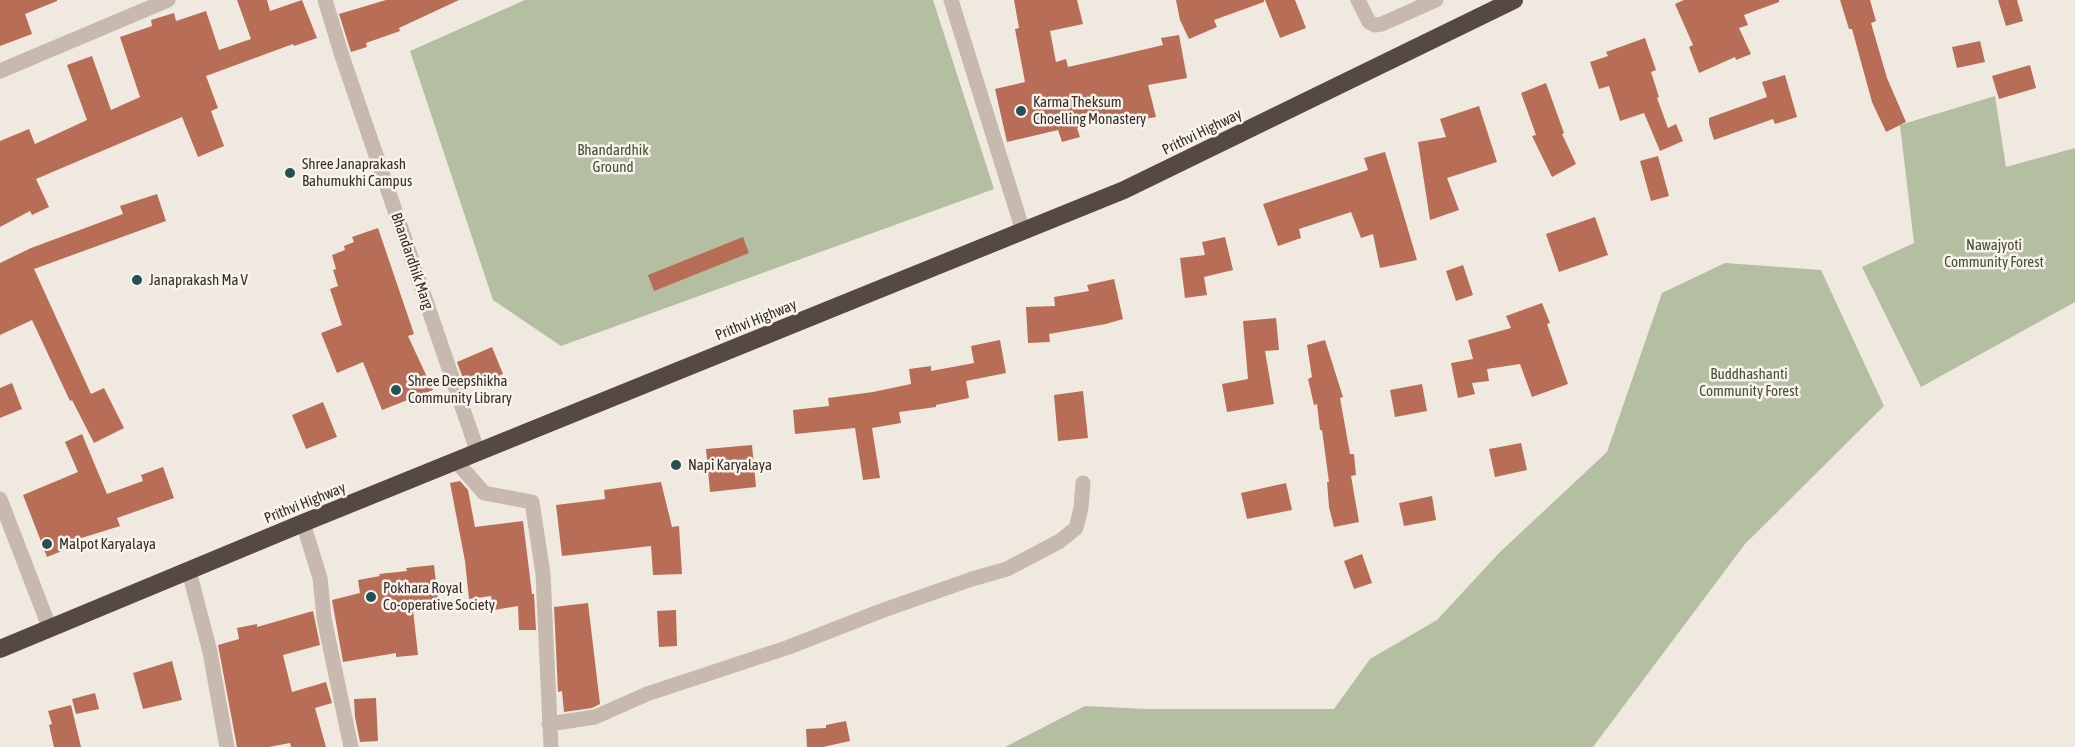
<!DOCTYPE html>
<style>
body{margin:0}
canvas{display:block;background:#f0e9e0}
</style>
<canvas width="2075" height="747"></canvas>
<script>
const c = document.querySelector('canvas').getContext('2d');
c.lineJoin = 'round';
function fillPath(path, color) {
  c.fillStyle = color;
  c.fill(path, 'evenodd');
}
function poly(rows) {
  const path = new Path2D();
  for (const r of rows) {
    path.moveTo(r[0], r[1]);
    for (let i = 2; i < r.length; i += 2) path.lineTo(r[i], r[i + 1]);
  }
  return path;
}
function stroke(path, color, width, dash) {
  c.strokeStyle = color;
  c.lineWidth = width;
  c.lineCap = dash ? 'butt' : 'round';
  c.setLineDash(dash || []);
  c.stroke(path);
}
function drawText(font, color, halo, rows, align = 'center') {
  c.font = font + ' "Asap Condensed",sans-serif';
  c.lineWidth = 5;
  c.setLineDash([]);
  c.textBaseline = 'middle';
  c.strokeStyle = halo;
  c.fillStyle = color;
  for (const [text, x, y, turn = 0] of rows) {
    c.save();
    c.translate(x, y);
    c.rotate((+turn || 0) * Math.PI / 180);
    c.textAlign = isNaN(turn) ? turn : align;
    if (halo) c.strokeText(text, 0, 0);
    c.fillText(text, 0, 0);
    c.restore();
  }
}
fillPath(poly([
 [525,0,933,0,994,189,561,346,493,300,410,51],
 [1995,96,2006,167,2075,148,2075,302,1921,387,1862,267,1914,243,1900,125],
 [1725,263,1821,270,1884,406,1745,544,1593,747,1005,747,1085,706,1148,709,1334,709,1370,659,1437,620,1500,552,1607,452,1662,293]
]), '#b4bea1');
fillPath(poly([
 [0,0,57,0,57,1,25,14,32,34,0,46],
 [237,0,267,0,270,11,302,0,317,38,294,46,293,44,206,76,218,108,211,111,224,146,198,157,182,117,36,179,49,207,32,215,30,211,0,227,0,141,29,129,35,144,87,120,67,65,92,56,111,110,140,97,120,37,152,26,151,20,174,13,176,21,206,11,219,50,251,39],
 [386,0,459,0,399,28,400,31,366,43,367,47,351,52,339,14],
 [1014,0,1077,0,1083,24,1050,31,1056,62,1066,59,1068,67,1108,58,1163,45,1161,38,1179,35,1187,78,1148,85,1156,117,1134,121,1133,117,1077,128,1080,137,1062,142,1058,130,1007,142,995,89,1025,82,1015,29,1019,28],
 [1176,0,1264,0,1264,2,1214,20,1217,27,1189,39,1180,20],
 [1265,0,1295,0,1306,28,1280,38],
 [1684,0,1779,0,1779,2,1744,15,1748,25,1739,28,1751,54,1736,60,1735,57,1699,73,1689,47,1693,45,1675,4],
 [1840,0,1870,0,1876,21,1871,23,1887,78,1906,122,1886,132,1872,102,1852,29,1849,29],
 [1998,0,2017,0,2023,21,2006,26],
 [1645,38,1656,70,1651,72,1659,97,1657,98,1668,128,1676,124,1683,141,1660,151,1644,113,1620,121,1609,86,1599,89,1590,62,1608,56,1606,52],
 [1980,41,1985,62,1957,68,1952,47],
 [2030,65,2036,88,1999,99,1992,76],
 [1785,75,1797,117,1775,124,1773,119,1714,140,1709,124,1709,118,1767,97,1762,82],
 [1546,83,1564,133,1562,134,1576,164,1552,177,1532,136,1536,135,1521,93],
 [1479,106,1497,162,1447,178,1459,210,1430,220,1418,142,1446,137,1440,119],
 [1385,152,1417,260,1380,268,1373,234,1361,238,1351,212,1299,229,1301,238,1278,246,1263,204,1368,170,1364,158],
 [1658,156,1669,196,1651,201,1640,161],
 [157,194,166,221,34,269,91,394,104,388,124,428,94,443,72,400,70,401,32,320,0,335,0,263,31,248,123,214,120,206],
 [1595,217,1608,255,1559,272,1546,234],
 [378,228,414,334,408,336,433,390,382,410,363,362,337,373,321,333,342,325,330,289,338,286,333,270,336,269,332,255,345,250,344,246,354,242,352,237],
 [743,237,749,253,654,291,648,275],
 [1225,237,1233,270,1204,277,1207,295,1185,298,1180,258,1205,255,1202,242],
 [1463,265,1473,295,1456,301,1446,271],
 [1114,279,1123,319,1106,324,1049,334,1050,342,1028,343,1026,307,1055,306,1054,297,1089,291,1087,285],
 [1542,303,1550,323,1547,324,1568,384,1532,397,1520,364,1487,369,1489,381,1472,383,1475,394,1458,398,1451,363,1473,359,1468,340,1511,328,1506,316],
 [1276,318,1279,350,1265,351,1274,404,1227,412,1222,384,1248,379,1243,321],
 [1000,340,1006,373,966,381,969,398,936,405,936,407,899,412,901,423,872,428,880,478,863,480,855,428,795,434,793,410,829,406,828,398,873,392,911,384,909,369,931,366,931,371,974,363,971,346],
 [1325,340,1343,397,1340,398,1350,454,1354,454,1356,475,1351,476,1359,522,1334,527,1329,507,1327,482,1329,482,1322,430,1320,430,1317,404,1314,405,1308,379,1312,377,1307,345],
 [492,347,503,374,467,389,457,362],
 [12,383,22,409,0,418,0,388],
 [1422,384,1427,411,1395,417,1390,390],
 [1083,391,1088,438,1058,441,1054,395],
 [323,402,337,437,306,449,292,415],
 [82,434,107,494,143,481,141,475,163,467,174,498,117,518,120,526,75,540,77,545,47,557,23,495,78,472,65,442],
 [1521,443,1527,470,1495,477,1489,449],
 [752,445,756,487,710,492,706,449],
 [460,481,468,490,475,527,523,521,532,594,534,594,536,630,519,630,518,606,494,610,491,596,469,599,465,561,450,483],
 [661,482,672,527,679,526,682,574,653,575,651,546,562,556,556,505,605,499,604,490],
 [1286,483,1292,510,1247,519,1241,493],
 [1432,496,1436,520,1404,526,1399,503],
 [1362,554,1372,583,1354,589,1344,561],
 [434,565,439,607,413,610,418,655,396,657,396,653,343,662,332,600,360,593,358,580,380,576,379,574,407,571,406,568],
 [588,603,600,704,592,708,564,712,562,691,558,692,554,607],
 [676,610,677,646,659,647,657,611],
 [313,611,320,645,283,655,292,692,326,682,332,703,315,708,326,747,291,747,290,743,269,747,237,747,218,645,239,639,237,628,257,624,257,627],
 [172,661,182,700,143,709,133,673],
 [95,693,99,709,76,714,72,699],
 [376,698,378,741,360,742,355,717,354,699],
 [71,705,81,747,54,747,49,725,52,724,48,711],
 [846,721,850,741,823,747,807,747,806,729,826,728,826,725]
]), '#b86e56');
stroke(poly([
 [325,0,342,56,478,453],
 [951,0,1023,231],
 [1358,0,1369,22,1375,25,1382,24,1436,0],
 [0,71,168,0],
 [456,461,484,493,532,502,543,574,551,747],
 [0,499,50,629],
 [303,523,320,578,324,618,351,747],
 [189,571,210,652,227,747],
 [549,724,595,717,647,694,789,647,881,611,972,579,1007,569,1060,541,1076,528,1081,508,1083,483]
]), '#c7b9ad', 15);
stroke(poly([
 [0,649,303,523,1124,190,1514,0]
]), '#564943', 18);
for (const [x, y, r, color] of [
 [1021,111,6,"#255054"],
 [290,173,6,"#255054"],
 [137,280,6,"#255054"],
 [396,390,6,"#255054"],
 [676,465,6,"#255054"],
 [47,544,6,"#255054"],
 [371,597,6,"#255054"]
]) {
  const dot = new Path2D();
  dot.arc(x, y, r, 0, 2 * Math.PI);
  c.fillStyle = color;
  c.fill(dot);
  stroke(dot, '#f8f3ec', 2);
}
drawText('15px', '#372e2b', '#f8f3ec', [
 ["Karma Theksum",1033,102],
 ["Choelling Monastery",1033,119],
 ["Shree Janaprakash",302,164],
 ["Bahumukhi Campus",302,181],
 ["Janaprakash Ma V",149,280],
 ["Shree Deepshikha",408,381],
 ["Community Library",408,398],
 ["Napi Karyalaya",688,465],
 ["Malpot Karyalaya",59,544],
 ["Pokhara Royal",383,588],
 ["Co-operative Society",383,605]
], 'left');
drawText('15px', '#372e2b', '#f8f3ec', [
 ["Prithvi Highway",1202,132,-26],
 ["Bhandardhik Marg",412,261,71],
 ["Prithvi Highway",756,320,-22],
 ["Prithvi Highway",305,503,-22]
]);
drawText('15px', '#465231', '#f8f3ec', [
 ["Bhandardhik",613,150],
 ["Ground",613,167],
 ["Nawajyoti",1994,245],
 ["Community Forest",1994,262],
 ["Buddhashanti",1749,374],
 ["Community Forest",1749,391]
]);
</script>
